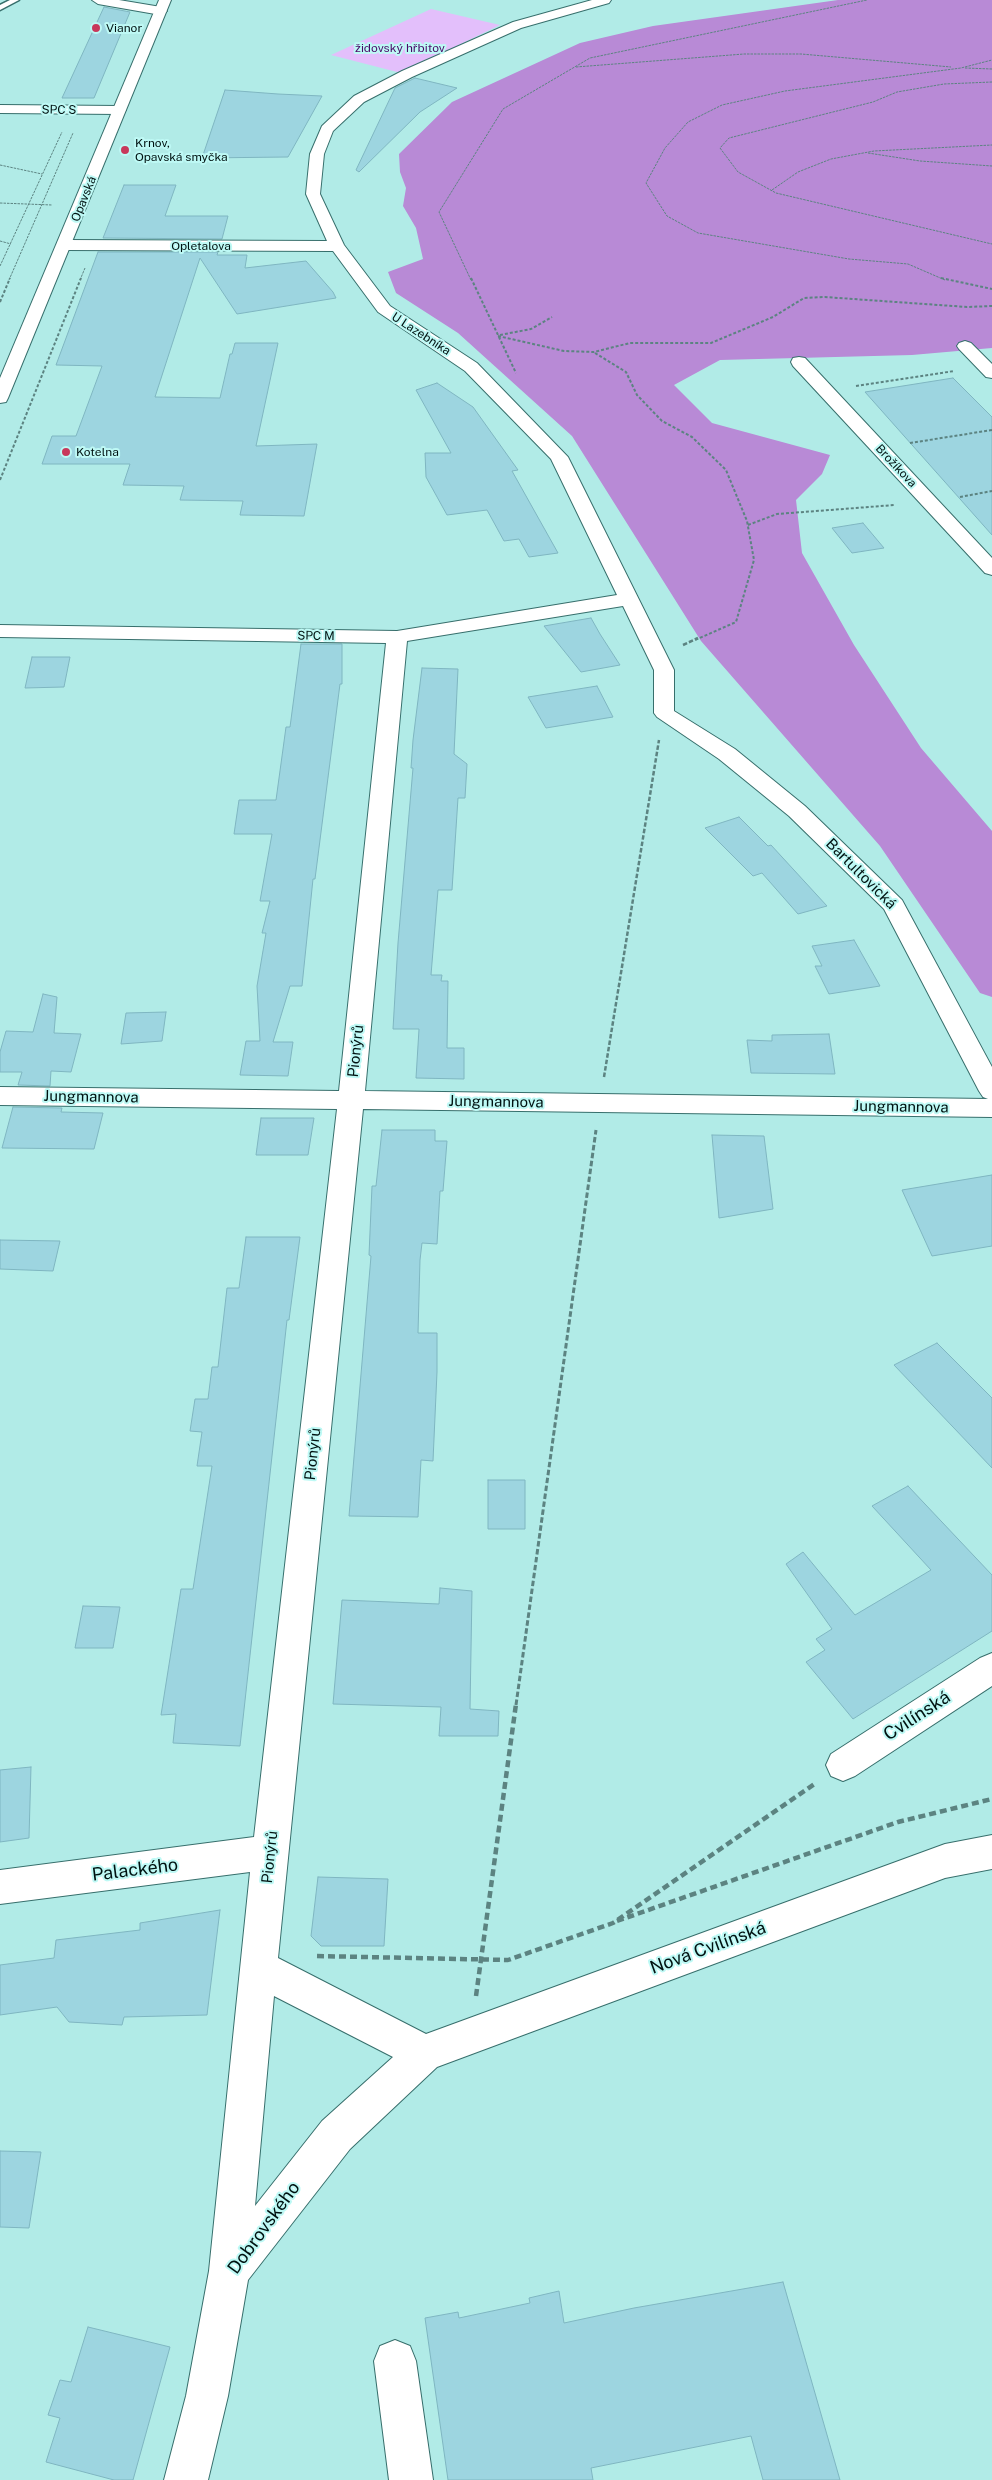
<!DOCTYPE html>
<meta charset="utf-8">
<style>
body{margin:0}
canvas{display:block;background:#b1ebe7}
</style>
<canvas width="992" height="2480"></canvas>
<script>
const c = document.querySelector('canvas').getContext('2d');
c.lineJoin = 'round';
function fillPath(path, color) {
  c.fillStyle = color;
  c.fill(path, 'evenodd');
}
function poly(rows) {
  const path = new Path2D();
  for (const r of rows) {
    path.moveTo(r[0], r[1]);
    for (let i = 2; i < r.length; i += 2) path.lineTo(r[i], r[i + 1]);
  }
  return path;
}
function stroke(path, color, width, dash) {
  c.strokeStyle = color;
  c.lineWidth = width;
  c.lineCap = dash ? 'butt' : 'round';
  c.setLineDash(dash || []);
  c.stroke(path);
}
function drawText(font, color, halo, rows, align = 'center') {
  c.font = font + ' "Public Sans",sans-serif';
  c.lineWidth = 4;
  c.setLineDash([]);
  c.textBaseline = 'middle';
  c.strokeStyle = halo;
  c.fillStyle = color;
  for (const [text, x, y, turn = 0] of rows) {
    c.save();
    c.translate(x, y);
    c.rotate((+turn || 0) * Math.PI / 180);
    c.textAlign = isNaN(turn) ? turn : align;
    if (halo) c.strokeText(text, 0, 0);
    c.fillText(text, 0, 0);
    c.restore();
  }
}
fillPath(poly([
 [431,9,500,25,401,73,331,55]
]), '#e3bffb');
fillPath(poly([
 [838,0,992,0,992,348,912,355,720,360,674,385,712,423,830,455,822,474,796,500,802,553,854,645,921,748,992,831,992,997,980,993,880,846,701,641,572,436,458,333,396,293,388,272,423,259,416,228,403,206,406,188,400,172,399,154,452,102,580,43,653,26]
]), '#b88ad6');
const building = poly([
 [104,7,130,12,94,98,62,98,104,7],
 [415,78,457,88,420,112,359,172,356,170,395,88,415,78],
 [225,90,278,94,322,96,288,157,202,158,225,90],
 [124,185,176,185,165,216,228,216,222,239,103,238,124,185],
 [98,252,218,252,217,255,247,255,245,268,306,261,333,292,336,298,237,314,200,258,155,397,220,398,230,354,232,354,235,343,278,343,256,446,317,444,304,516,240,515,243,501,180,500,184,486,123,485,130,464,42,464,52,436,76,436,102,366,56,365,98,252],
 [953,378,992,417,992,535,865,392,953,378],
 [437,383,473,407,518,470,512,471,558,553,529,557,519,539,504,541,487,510,447,515,426,477,425,453,451,453,416,390,437,383],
 [863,523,884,548,852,553,832,528,863,523],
 [591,618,600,634,620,665,581,672,544,626,591,618],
 [301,644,342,644,342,684,340,684,315,879,313,879,302,986,290,986,273,1042,293,1042,288,1076,240,1075,246,1041,260,1041,257,986,266,933,262,933,270,901,260,901,272,834,234,834,239,800,276,800,286,727,290,727,301,644],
 [32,657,70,657,64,687,25,688,32,657],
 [422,668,458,669,454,754,467,764,465,798,458,798,452,890,438,890,431,975,442,975,441,981,448,981,447,1048,464,1048,464,1079,416,1078,419,1029,393,1029,398,943,413,768,411,768,413,740,422,668],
 [597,686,613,717,546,728,528,697,597,686],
 [739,817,768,846,771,845,827,906,798,914,762,873,753,876,705,828,739,817],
 [854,940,880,986,829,994,815,966,822,966,812,946,854,940],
 [43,994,57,997,54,1033,81,1034,71,1072,51,1071,50,1086,18,1085,22,1072,0,1072,0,1052,6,1031,33,1032,43,994],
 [166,1012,162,1041,121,1044,126,1013,166,1012],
 [829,1034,835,1074,751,1073,747,1040,772,1041,772,1035,829,1034],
 [13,1107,62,1108,61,1112,103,1113,94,1149,2,1148,13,1107],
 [261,1118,314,1118,308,1155,256,1155,261,1118],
 [382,1130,435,1130,435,1141,447,1141,443,1191,440,1191,437,1244,422,1243,420,1260,418,1333,437,1333,437,1372,433,1461,421,1460,418,1517,349,1516,371,1256,369,1255,372,1186,376,1186,382,1130],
 [712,1135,764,1136,773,1209,719,1218,712,1135],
 [992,1175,992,1246,932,1256,902,1190,992,1175],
 [246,1237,300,1237,289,1320,287,1320,240,1746,173,1743,176,1714,161,1715,181,1589,193,1589,212,1466,197,1466,202,1432,190,1431,195,1399,208,1399,212,1367,218,1367,227,1288,239,1288,246,1237],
 [0,1240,60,1241,53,1271,0,1269,0,1240],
 [937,1343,992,1398,992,1468,894,1365,937,1343],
 [488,1480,525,1480,525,1529,488,1529,488,1480],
 [908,1486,992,1575,992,1631,853,1719,806,1662,825,1650,816,1639,832,1629,786,1564,803,1552,855,1615,931,1570,872,1506,908,1486],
 [440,1588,472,1591,470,1709,499,1711,498,1736,439,1736,441,1707,333,1704,342,1600,439,1604,440,1588],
 [83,1606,120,1607,113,1648,75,1648,83,1606],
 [31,1767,29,1838,0,1842,0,1770,31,1767],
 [318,1877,388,1879,384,1946,321,1946,311,1936,318,1877],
 [220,1910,207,2015,124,2017,122,2025,69,2022,57,2007,0,2015,0,1965,54,1958,56,1940,140,1930,140,1923,220,1910],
 [0,2151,41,2152,29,2228,0,2227,0,2151],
 [783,2282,840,2480,763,2480,751,2436,591,2468,593,2480,448,2480,425,2318,458,2312,459,2318,530,2303,529,2298,559,2291,564,2323,634,2308,783,2282],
 [88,2327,170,2347,133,2480,114,2480,46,2462,60,2418,48,2415,60,2380,71,2382,88,2327]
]);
fillPath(building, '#9dd5e0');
stroke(building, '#7fb6c1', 1);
const service = poly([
 [10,0,19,0,0,10,0,5,10,0]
]);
const minor = poly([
 [92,0,119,0,161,7,167,11,161,15,98,4,92,0],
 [592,0,611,0,609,3,521,28,412,77,364,102,333,131,324,154,320,194,344,245,390,306,477,363,568,457,674,670,674,711,735,749,805,806,902,900,992,1067,992,1117,363,1109,278,1958,426,2034,945,1844,992,1835,992,1869,945,1878,437,2067,350,2149,248,2280,228,2396,208,2480,164,2480,186,2396,209,2271,250,1872,0,1904,0,1870,254,1837,337,1109,0,1105,0,1087,339,1091,386,643,0,637,0,625,397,631,617,595,551,459,465,371,378,312,333,251,65,250,57,245,65,240,327,241,306,194,310,154,322,126,354,96,402,71,513,22,592,0],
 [623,606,654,670,654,713,657,717,719,759,789,816,884,909,979,1091,983,1097,988,1099,365,1091,407,641,623,606],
 [274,1996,393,2057,322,2121,255,2206,274,1996],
 [0,105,119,106,126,110,119,114,0,113,0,105],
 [965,341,971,343,992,364,992,378,986,377,959,349,957,346,959,343,965,341],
 [799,357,805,358,992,558,992,575,985,573,793,366,791,362,793,358,799,357],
 [992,1653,992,1686,855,1776,843,1781,831,1776,826,1765,831,1754,980,1658,992,1653],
 [395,2340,410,2346,416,2361,433,2480,389,2480,374,2361,380,2346,395,2340]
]);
const secondary = poly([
 [159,0,171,0,8,398,6,402,0,403,0,378,159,0]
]);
stroke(service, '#376f6c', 3);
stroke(minor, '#376f6c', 2);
stroke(secondary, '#376f6c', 2);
stroke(poly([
 [576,67,744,54,801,54,951,67],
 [965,68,992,69],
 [992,82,944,84,897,92,873,102,729,138,720,148,738,172,776,193,992,244],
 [868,153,920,161,992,166],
 [0,165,42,174],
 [772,190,798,172,831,159,874,151,992,145],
 [0,203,52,205],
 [0,241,11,244],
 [0,266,62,132],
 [9,280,73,133],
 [80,280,85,268],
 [471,280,439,212,503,109,590,58,867,0],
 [945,280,908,264,849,259,698,233,667,216,646,183,665,148,688,122,722,105,785,91,961,68,992,60]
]), '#5c8381', 1, [2.5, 1]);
stroke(poly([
 [471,278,516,373],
 [941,278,992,289],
 [0,302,10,278],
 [500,335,531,329,552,317],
 [498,336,564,351,594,352,630,343,711,343,773,317,804,298,825,297,967,307,992,306],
 [595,353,626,372,637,395,662,421,692,437,726,470,747,521,754,560,736,622,695,640],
 [856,386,954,371],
 [910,443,992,430],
 [0,480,81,278],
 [960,497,992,491],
 [748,525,777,514,895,505]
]), '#5c8381', 2, [3, 2]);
stroke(poly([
 [683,645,698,638],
 [604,1077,659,740]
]), '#5c8381', 2.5, [4.5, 2]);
stroke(poly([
 [516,1705,596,1130]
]), '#5c8381', 3, [5.5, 2.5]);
stroke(poly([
 [617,1921,898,1822,992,1799],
 [317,1956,508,1960,613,1923,816,1783],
 [476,1996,516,1704]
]), '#5c8381', 4.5, [7, 4]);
fillPath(service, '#fff');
fillPath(minor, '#fff');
fillPath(secondary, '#fff');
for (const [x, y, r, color] of [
 [96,28,5,"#c8385b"],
 [125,150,5,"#c8385b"],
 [66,452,5,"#c8385b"]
]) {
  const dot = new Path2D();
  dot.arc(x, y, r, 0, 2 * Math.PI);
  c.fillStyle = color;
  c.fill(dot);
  stroke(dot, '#bef9f5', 2);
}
drawText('12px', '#001211', '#bef9f5', [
 ["Vianor",106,28],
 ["Krnov,",135,143],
 ["Opavská smyčka",135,157],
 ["Kotelna",76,452]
], 'left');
drawText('12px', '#490867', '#bef9f5', [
 ["židovský hřbitov",400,48]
]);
drawText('12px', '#001211', '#bef9f5', [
 ["SPC S",59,110,1],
 ["Opavská",84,199,-68],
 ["Opletalova",201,246],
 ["U Lazebníka",421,334,33],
 ["Brožíkova",896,466,47],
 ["SPC M",316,636,1]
]);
drawText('15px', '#001211', '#bef9f5', [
 ["Bartultovická",861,874,45],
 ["Pionýrů",356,1051,-84],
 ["Jungmannova",91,1097,1],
 ["Jungmannova",496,1102,1],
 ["Jungmannova",901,1107,1],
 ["Pionýrů",313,1454,-84],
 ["Pionýrů",270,1857,-84]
]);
drawText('18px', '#001211', '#bef9f5', [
 ["Cvilínská",917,1716,-33],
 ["Palackého",135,1870,-7],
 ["Nová Cvilínská",708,1948,-20],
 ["Dobrovského",264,2228,-54]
]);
</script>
